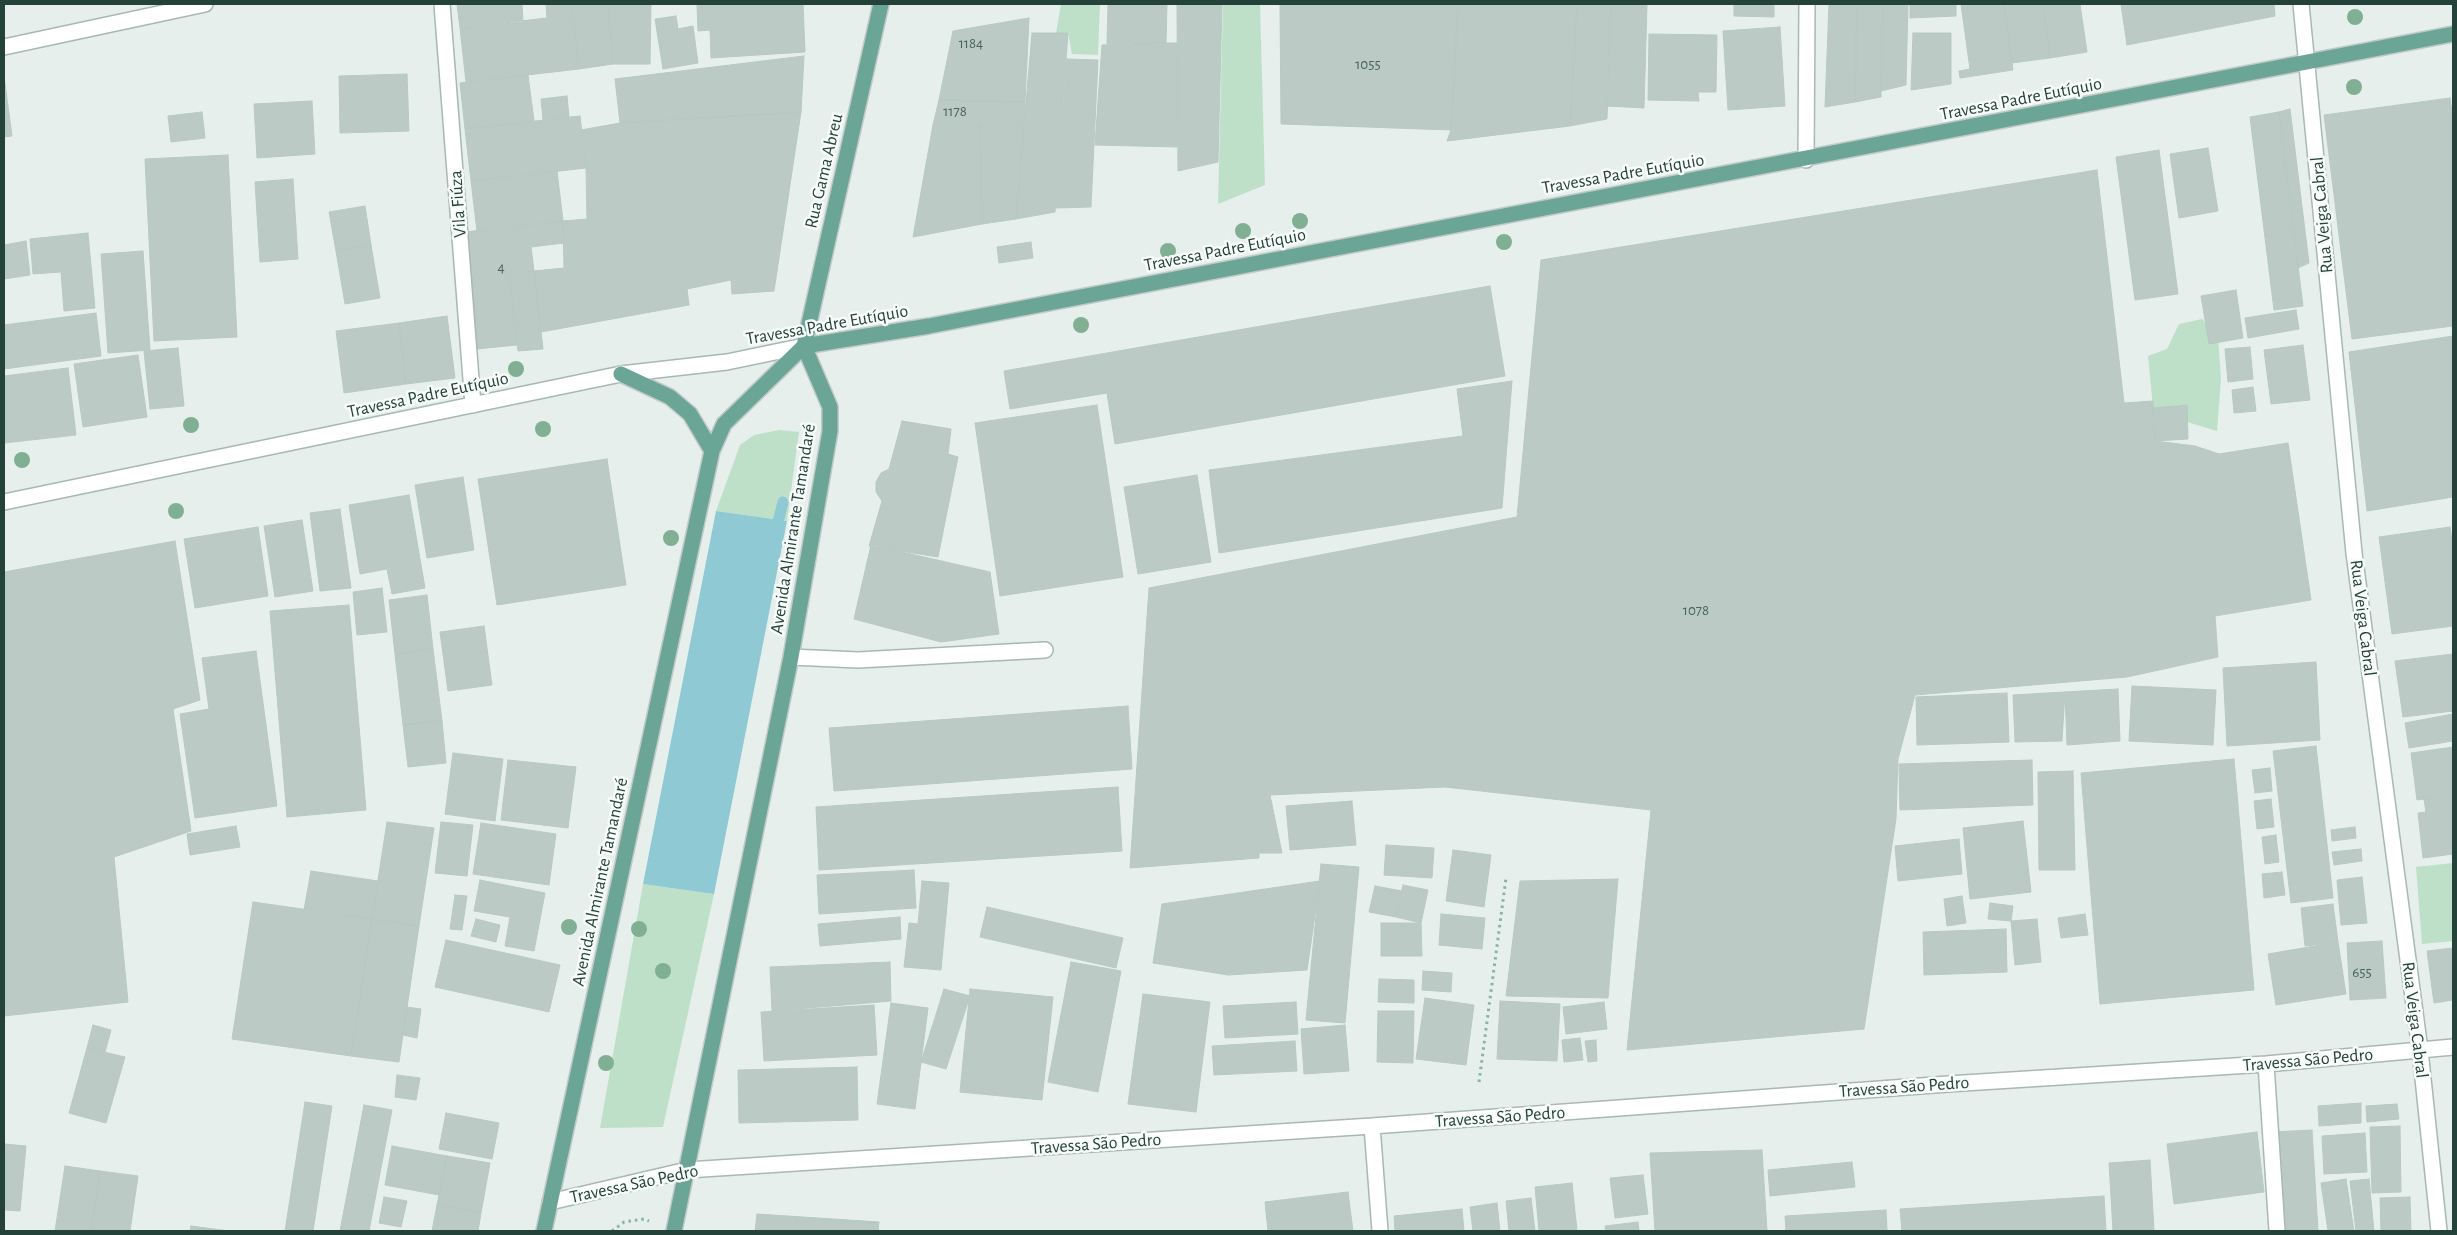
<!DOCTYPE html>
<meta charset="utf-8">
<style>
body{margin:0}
#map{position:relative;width:2457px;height:1235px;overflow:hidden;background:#e6efeb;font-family:"Alegreya Sans",sans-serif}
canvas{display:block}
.frame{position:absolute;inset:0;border:5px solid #24423a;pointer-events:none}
</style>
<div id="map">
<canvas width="2457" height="1235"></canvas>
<div class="frame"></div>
</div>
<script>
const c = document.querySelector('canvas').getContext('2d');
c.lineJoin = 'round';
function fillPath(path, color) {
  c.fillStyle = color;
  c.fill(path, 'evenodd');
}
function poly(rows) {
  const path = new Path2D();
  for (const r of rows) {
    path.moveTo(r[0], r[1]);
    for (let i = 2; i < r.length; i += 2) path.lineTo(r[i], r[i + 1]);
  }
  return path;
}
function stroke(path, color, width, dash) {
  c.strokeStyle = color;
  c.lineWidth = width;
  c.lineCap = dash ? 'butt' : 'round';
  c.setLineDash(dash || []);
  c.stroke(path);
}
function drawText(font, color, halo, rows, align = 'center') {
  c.font = font + ' "Alegreya Sans",sans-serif';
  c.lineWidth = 5;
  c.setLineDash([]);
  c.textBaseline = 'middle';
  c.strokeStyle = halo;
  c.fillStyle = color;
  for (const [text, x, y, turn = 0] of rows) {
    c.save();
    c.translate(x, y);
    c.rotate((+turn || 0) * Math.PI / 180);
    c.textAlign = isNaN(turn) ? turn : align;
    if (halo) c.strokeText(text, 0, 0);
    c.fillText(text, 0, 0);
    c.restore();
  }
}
fillPath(poly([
 [1061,4,1100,4,1098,55,1072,54,1068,33,1056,33],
 [1223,4,1260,4,1265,185,1218,204],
 [2202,319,2218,336,2221,379,2217,431,2187,422,2186,405,2153,408,2148,356,2167,349,2179,324],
 [779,430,799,432,787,521,716,511,740,445,754,435],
 [2453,863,2453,941,2422,944,2416,867],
 [643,884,714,894,663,1127,600,1128]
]), '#bfe0c8');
fillPath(poly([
 [716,511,787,521,714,894,643,884]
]), '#8ec9d4');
stroke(poly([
 [775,534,783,502]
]), '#8ec9d4', 11);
const building = poly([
 [457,4,522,4,523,22,460,28,457,4],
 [546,4,572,4,573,15,547,19,546,4],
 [572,4,608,4,613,64,579,69,572,4],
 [608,4,651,4,650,64,613,64,608,4],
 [697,4,803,4,805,52,711,58,710,30,698,31,697,4],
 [1108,4,1167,4,1166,43,1107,44,1108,4],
 [1177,4,1222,4,1218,162,1178,171,1177,4],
 [1280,4,1458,4,1451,130,1281,124,1280,4],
 [1458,4,1577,4,1570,126,1447,141,1451,130,1458,4],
 [1577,4,1611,4,1607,119,1570,126,1577,4],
 [1611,4,1647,4,1644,108,1607,106,1611,4],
 [1734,4,1774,4,1774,17,1734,16,1734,4],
 [1829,4,1857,4,1855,102,1825,107,1829,4],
 [1857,4,1883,4,1881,91,1881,97,1855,102,1857,4],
 [1883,4,1908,4,1906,85,1881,91,1883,4],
 [1910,4,1956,4,1956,16,1910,18,1910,4],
 [1961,4,2004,4,2013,70,1960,78,1959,71,1970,69,1961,4],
 [2004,4,2043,4,2050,58,2012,63,2004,4],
 [2043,4,2080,4,2087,52,2050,58,2043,4],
 [2121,4,2274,4,2275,16,2127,45,2121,4],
 [573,15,579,69,466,82,460,28,573,15],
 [676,16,678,29,693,26,698,63,663,69,655,19,676,16],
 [1029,18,1025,102,939,100,953,31,1029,18],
 [1780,27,1785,106,1728,110,1723,31,1780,27],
 [1032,33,1068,33,1055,212,1016,219,1032,33],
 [1913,33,1951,33,1951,84,1911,90,1913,33],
 [1649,34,1717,35,1716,92,1698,92,1699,101,1648,100,1649,34],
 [1166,43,1178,43,1177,147,1095,145,1102,45,1166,43],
 [804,56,801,112,620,123,615,79,804,56],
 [1067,59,1098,60,1091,207,1056,208,1067,59],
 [407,74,409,131,340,133,339,76,407,74],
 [528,75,534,121,465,129,460,83,528,75],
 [4,76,12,136,4,137,4,76],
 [567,96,569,117,543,120,541,99,567,96],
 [2450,98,2453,120,2453,326,2352,339,2324,115,2450,98],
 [939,100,1025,102,1024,125,933,125,939,100],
 [312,101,315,154,257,158,254,104,312,101],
 [2290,109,2309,263,2298,268,2279,112,2290,109],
 [202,112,205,138,171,142,168,116,202,112],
 [801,112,774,291,732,294,731,280,687,289,689,305,541,332,534,271,564,268,563,221,587,219,586,168,581,130,620,123,801,112],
 [2279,112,2303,306,2274,310,2250,117,2279,112],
 [580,116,586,168,471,181,465,129,580,116],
 [933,125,980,125,982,224,913,237,933,125],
 [980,125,1024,125,1016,219,982,224,980,125],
 [2208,148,2218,211,2179,218,2170,154,2208,148],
 [2159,150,2178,294,2135,300,2116,157,2159,150],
 [228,155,237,337,154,341,145,159,228,155],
 [2097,170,2124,403,2153,401,2155,441,2195,446,2219,454,2288,443,2311,600,2215,616,2218,657,2127,677,1915,695,1898,759,1896,819,1864,1029,1627,1050,1651,810,1445,787,1270,795,1282,853,1259,853,1259,858,1130,868,1149,588,1517,517,1541,260,2097,170],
 [557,171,563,221,477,231,471,181,557,171],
 [293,179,298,259,260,262,255,182,293,179],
 [365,206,371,245,336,251,329,212,365,206],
 [563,221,564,243,531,247,534,271,470,278,465,232,563,221],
 [88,233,95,308,64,311,61,272,33,274,30,239,88,233],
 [26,241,30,275,4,279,4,245,26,241],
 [1031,242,1033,258,999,263,997,247,1031,242],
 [371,245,380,298,345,304,336,251,371,245],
 [143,251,150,350,108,353,101,254,143,251],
 [534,271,543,349,518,351,509,273,534,271],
 [509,273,517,345,477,349,470,278,509,273],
 [1490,286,1505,376,1115,444,1107,393,1010,409,1004,371,1490,286],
 [2236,290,2243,338,2209,344,2201,296,2236,290],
 [2296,310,2299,329,2248,338,2245,318,2296,310],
 [96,313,101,356,4,369,4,325,96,313],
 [447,316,455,378,406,384,399,323,447,316],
 [399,323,406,384,344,393,336,331,399,323],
 [2453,336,2453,497,2367,511,2349,352,2453,336],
 [2303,345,2310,400,2271,404,2264,350,2303,345],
 [2250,347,2253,379,2228,382,2225,349,2250,347],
 [178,348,184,406,150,409,144,351,178,348],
 [138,355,147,417,83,427,74,364,138,355],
 [68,368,76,435,4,443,4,376,68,368],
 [1512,381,1502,508,1219,553,1209,470,1463,436,1457,389,1512,381],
 [2253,387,2256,411,2234,413,2232,390,2253,387],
 [1097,405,1123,577,1000,596,975,423,1097,405],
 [2187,405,2188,439,2155,441,2153,408,2187,405],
 [902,421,951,429,948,454,958,457,938,557,869,546,882,501,876,492,876,482,881,473,889,469,902,421],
 [607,459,626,585,497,605,478,479,607,459],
 [1197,475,1211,562,1138,574,1124,487,1197,475],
 [463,477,474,550,427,558,415,485,463,477],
 [409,495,425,588,392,594,387,569,360,574,349,505,409,495],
 [340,509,351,588,320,591,310,513,340,509],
 [302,520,313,591,275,597,264,526,302,520],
 [258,527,268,596,195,608,184,539,258,527],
 [2450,527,2453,548,2453,626,2392,634,2379,537,2450,527],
 [175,541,200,700,173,709,191,831,114,857,128,1002,4,1016,4,572,175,541],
 [871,545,990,572,999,634,941,642,854,619,871,545],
 [382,588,387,632,357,635,353,592,382,588],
 [427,595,433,649,395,654,389,600,427,595],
 [349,605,366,810,287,817,270,611,349,605],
 [484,626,492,685,448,691,440,632,484,626],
 [433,649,442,721,403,725,395,654,433,649],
 [256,651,277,806,195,818,180,714,209,709,202,658,256,651],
 [2453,654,2453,711,2403,717,2395,661,2453,654],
 [2316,662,2320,740,2227,746,2223,668,2316,662],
 [2132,686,2216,690,2213,745,2129,741,2132,686],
 [2118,689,2120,741,2067,745,2065,692,2118,689],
 [2065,692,2062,741,2015,742,2013,695,2065,692],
 [2007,693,2009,742,1917,745,1916,697,2007,693],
 [1128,706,1132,769,834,791,829,728,1128,706],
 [2453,714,2453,741,2409,748,2405,723,2453,714],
 [442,721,446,763,408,767,403,725,442,721],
 [2316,746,2333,898,2291,903,2273,751,2316,746],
 [2453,747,2453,795,2417,800,2411,753,2453,747],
 [453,753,503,759,495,821,445,814,453,753],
 [2234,759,2254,990,2100,1004,2081,773,2234,759],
 [508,760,576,767,568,828,501,820,508,760],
 [2032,760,2033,805,1900,810,1899,764,2032,760],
 [2270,768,2272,791,2255,793,2252,770,2270,768],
 [2073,771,2075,870,2039,870,2038,772,2073,771],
 [1118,787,1122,851,819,870,816,807,1118,787],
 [2453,796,2453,854,2423,858,2418,813,2426,812,2424,799,2453,796],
 [2271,799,2274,827,2257,829,2254,801,2271,799],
 [1352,801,1356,845,1290,850,1286,806,1352,801],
 [2023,821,2031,892,1970,899,1963,828,2023,821],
 [387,822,434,828,419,926,372,919,387,822],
 [441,822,473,825,467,876,435,873,441,822],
 [481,823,556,834,549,885,473,874,481,823],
 [236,826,240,847,190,855,187,834,236,826],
 [2355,827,2356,838,2332,841,2331,830,2355,827],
 [2276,835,2279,862,2265,864,2262,837,2276,835],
 [1959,839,1962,874,1898,881,1895,846,1959,839],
 [1386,845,1434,848,1432,878,1384,875,1386,845],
 [2361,849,2362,861,2334,865,2332,852,2361,849],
 [1453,850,1491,855,1484,907,1446,901,1453,850],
 [1321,864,1359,867,1345,1023,1306,1020,1321,864],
 [914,870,916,908,819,914,817,875,914,870],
 [311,871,378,881,372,919,304,910,311,871],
 [2282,872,2285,895,2264,898,2262,874,2282,872],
 [2362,877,2367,923,2341,925,2337,880,2362,877],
 [1618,879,1608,998,1506,996,1520,881,1618,879],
 [480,880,545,893,534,951,505,946,510,917,474,911,480,880],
 [922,881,949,883,941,970,904,967,909,923,918,924,922,881],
 [1320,881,1307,970,1228,975,1153,963,1162,904,1320,881],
 [1403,885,1428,890,1421,923,1396,917,1403,885],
 [1375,886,1402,891,1396,917,1369,912,1375,886],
 [455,895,467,896,462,930,450,929,455,895],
 [1962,896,1966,923,1947,926,1944,899,1962,896],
 [253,902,372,919,351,1056,232,1039,253,902],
 [1990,903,2013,906,2011,921,1988,919,1990,903],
 [2333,904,2338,942,2305,946,2301,908,2333,904],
 [987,907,1123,938,1116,968,980,937,987,907],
 [1441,914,1485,918,1482,949,1439,945,1441,914],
 [2085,914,2088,935,2061,938,2058,918,2085,914],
 [900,917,901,939,820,946,818,924,900,917],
 [372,919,419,926,399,1062,351,1056,372,919],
 [476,919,500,925,496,942,471,936,476,919],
 [2037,919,2041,962,2015,965,2011,921,2037,919],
 [1381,923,1421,923,1422,956,1381,956,1381,923],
 [2006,929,2007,972,1924,975,1923,932,2006,929],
 [446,940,560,965,549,1012,435,987,446,940],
 [2382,941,2386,998,2350,1000,2347,943,2382,941],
 [2338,942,2346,994,2276,1005,2268,954,2338,942],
 [2453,948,2453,1000,2434,1003,2427,951,2453,948],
 [890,962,891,1001,772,1011,770,967,890,962],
 [1071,962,1121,971,1098,1092,1048,1082,1071,962],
 [1423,971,1452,973,1451,992,1422,990,1423,971],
 [1379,979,1414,980,1414,1003,1378,1002,1379,979],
 [944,989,970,996,946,1069,921,1062,944,989],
 [970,989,1053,997,1042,1100,960,1092,970,989],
 [1143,994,1210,1002,1196,1112,1128,1104,1143,994],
 [1425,998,1474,1005,1466,1065,1416,1059,1425,998],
 [1500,1001,1560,1004,1557,1061,1497,1059,1500,1001],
 [1296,1002,1298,1034,1225,1038,1223,1006,1296,1002],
 [1604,1002,1607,1029,1566,1034,1563,1007,1604,1002],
 [891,1003,928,1008,915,1109,877,1104,891,1003],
 [874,1005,877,1055,764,1061,761,1012,874,1005],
 [407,1007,421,1009,417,1038,403,1035,407,1007],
 [1378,1011,1414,1011,1413,1063,1377,1062,1378,1011],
 [93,1025,111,1030,105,1052,87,1048,93,1025],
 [1345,1025,1349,1071,1304,1074,1301,1029,1345,1025],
 [1580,1038,1583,1060,1564,1062,1562,1040,1580,1038],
 [1596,1040,1597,1061,1588,1062,1585,1041,1596,1040],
 [1295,1041,1297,1071,1214,1075,1212,1046,1295,1041],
 [87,1048,125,1057,106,1123,69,1113,87,1048],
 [857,1067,858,1120,739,1123,738,1070,857,1067],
 [397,1075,420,1078,416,1100,395,1097,397,1075],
 [305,1102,332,1106,313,1231,285,1231,305,1102],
 [2361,1103,2361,1123,2319,1126,2318,1106,2361,1103],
 [2397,1104,2399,1119,2367,1122,2366,1106,2397,1104],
 [364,1105,392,1110,369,1231,340,1231,364,1105],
 [446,1113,499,1123,492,1159,439,1149,446,1113],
 [2400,1126,2401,1192,2372,1193,2370,1127,2400,1126],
 [2312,1130,2318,1231,2279,1231,2273,1132,2312,1130],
 [2257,1132,2264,1192,2174,1204,2167,1144,2257,1132],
 [2365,1133,2367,1172,2324,1174,2322,1136,2365,1133],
 [4,1144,26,1146,20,1211,4,1210,4,1144],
 [392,1146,447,1156,439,1195,385,1185,392,1146],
 [1762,1150,1767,1231,1655,1231,1650,1153,1762,1150],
 [447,1156,490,1163,481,1213,437,1205,447,1156],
 [2150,1160,2154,1231,2113,1231,2109,1163,2150,1160],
 [1852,1162,1855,1187,1770,1196,1768,1170,1852,1162],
 [65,1166,100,1171,91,1231,55,1231,65,1166],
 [100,1171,138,1176,130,1231,91,1231,100,1171],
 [1643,1175,1648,1214,1615,1218,1610,1178,1643,1175],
 [2346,1179,2354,1231,2328,1231,2321,1183,2346,1179],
 [2369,1179,2374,1231,2356,1231,2350,1181,2369,1179],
 [1572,1183,1577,1231,1539,1231,1535,1187,1572,1183],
 [1348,1192,1353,1231,1268,1231,1265,1202,1348,1192],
 [2104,1196,2106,1231,1902,1231,1900,1209,2104,1196],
 [384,1197,407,1201,401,1227,379,1223,384,1197],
 [2410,1197,2411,1231,2381,1231,2380,1198,2410,1197],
 [1531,1198,1535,1231,1509,1231,1506,1201,1531,1198],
 [1497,1203,1500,1231,1473,1231,1470,1207,1497,1203],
 [437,1205,481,1213,478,1231,432,1231,437,1205],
 [1462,1209,1464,1231,1395,1231,1394,1216,1462,1209],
 [1886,1210,1887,1231,1786,1231,1785,1216,1886,1210],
 [757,1214,879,1222,878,1231,755,1231,757,1214],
 [1638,1222,1639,1231,1606,1231,1605,1226,1638,1222],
 [191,1226,229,1231,190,1231,191,1226]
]);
fillPath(building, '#bbcac4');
stroke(building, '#b8c9c2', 1);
const minor = poly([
 [442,4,473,405],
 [2301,4,2354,553,2420,1050,2439,1231],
 [4,47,205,4],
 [1806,160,1807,4],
 [4,502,621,374,727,362,804,346],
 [791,657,858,660,1045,650],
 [2266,1064,2277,1231],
 [1372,1126,1380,1231],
 [550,1202,687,1170,1372,1126,1948,1084,2266,1064,2453,1047]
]);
const major = poly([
 [804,346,929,326,2453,34],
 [804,346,881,4],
 [621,374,670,397,690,414,712,451],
 [544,1231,712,451,724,424,804,346],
 [674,1231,791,657,830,431,830,407,804,346]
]);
stroke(minor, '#a8b8b2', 18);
stroke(major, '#c2cac8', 18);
stroke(poly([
 [1479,1082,1506,878],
 [612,1231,624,1222,644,1219,649,1221]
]), '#86b3a5', 3, [2.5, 4]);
stroke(minor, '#fff', 15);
stroke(major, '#6aa596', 15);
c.fillStyle = '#80af93';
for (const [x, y] of [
 [2355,17],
 [2354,87],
 [1300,221],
 [1243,231],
 [1504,242],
 [1168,251],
 [1081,325],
 [516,369],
 [191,425],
 [543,429],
 [22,460],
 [176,511],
 [671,538],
 [569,927],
 [639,929],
 [663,971],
 [606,1063]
]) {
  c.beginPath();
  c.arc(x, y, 8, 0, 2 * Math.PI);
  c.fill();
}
drawText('15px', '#4a645c', null, [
 ["1184",971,43],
 ["1055",1368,64],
 ["1178",955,111],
 ["4",501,267],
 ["1078",1696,610],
 ["655",2362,972]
]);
drawText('18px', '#24423a', '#f7fbf9', [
 ["Travessa Padre Eutíquio",2021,99,-11],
 ["Rua Gama Abreu",824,171,-77],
 ["Travessa Padre Eutíquio",1623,174,-10],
 ["Vila Fiúza",458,204,-94],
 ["Rua Veiga Cabral",2322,215,-95],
 ["Travessa Padre Eutíquio",1225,250,-11],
 ["Travessa Padre Eutíquio",827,325,-10],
 ["Travessa Padre Eutíquio",428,395,-12],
 ["Avenida Almirante Tamandaré",793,529,-81],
 ["Rua Veiga Cabral",2363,618,83],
 ["Avenida Almirante Tamandaré",600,882,-78],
 ["Rua Veiga Cabral",2415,1020,83],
 ["Travessa São Pedro",2308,1060,-5],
 ["Travessa São Pedro",1904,1087,-4],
 ["Travessa São Pedro",1500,1117,-4],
 ["Travessa São Pedro",1096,1144,-4],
 ["Travessa São Pedro",634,1184,-12]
]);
</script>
